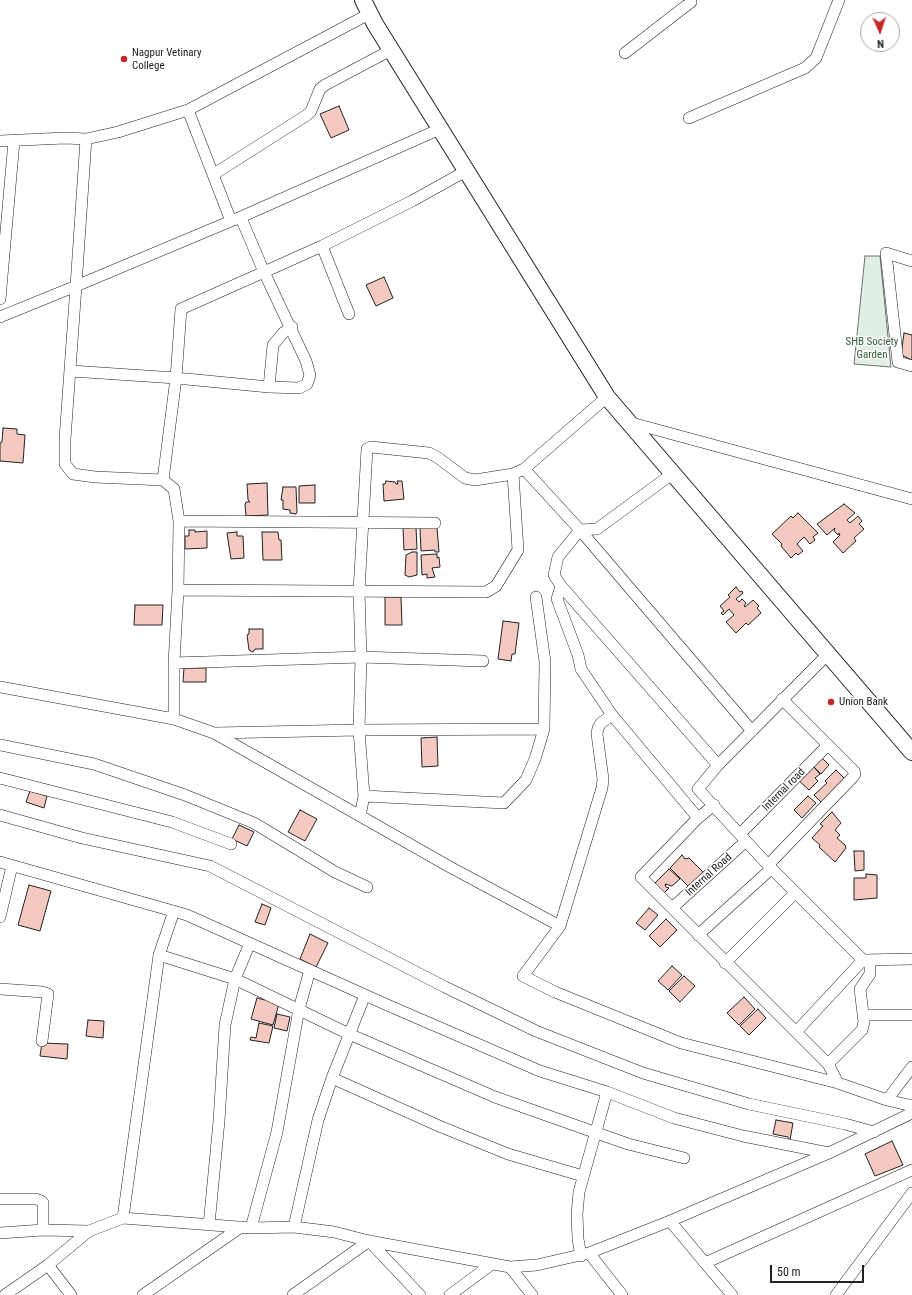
<!DOCTYPE html>
<style>
body{margin:0}
#map{position:relative;width:912px;height:1295px;overflow:hidden;background:#fff;font-family:"Roboto Condensed",sans-serif}
canvas{display:block}
.north{position:absolute;left:860px;top:12px;width:40px;height:40px;box-sizing:border-box;background:#fff;border:1px solid #a7a7a7;border-radius:50%;rotate:177deg;font-size:11px;font-weight:700;line-height:16px;text-align:center;color:#222}
.north::after{content:'';display:block;margin:auto;width:14px;height:18px;background:#c62828;clip-path:polygon(50% 0,100% 100%,50% 72%,0 100%)}
.scale{position:absolute;left:770px;top:1265px;width:94px;height:18px;box-sizing:border-box;border:2px solid #222;border-top:0;padding-left:5px;font-size:12px;line-height:14px;white-space:nowrap;color:#222;-webkit-text-stroke:3px #fff;paint-order:stroke}
</style>
<div id="map">
<canvas width="912" height="1295"></canvas>
<div class="north">N</div>
<div class="scale">50 m</div>
</div>
<script>
const c = document.querySelector('canvas').getContext('2d');
c.lineJoin = 'round';
function fillPath(path, color) {
  c.fillStyle = color;
  c.fill(path, 'evenodd');
}
function poly(rows) {
  const path = new Path2D();
  for (const r of rows) {
    path.moveTo(r[0], r[1]);
    for (let i = 2; i < r.length; i += 2) path.lineTo(r[i], r[i + 1]);
  }
  return path;
}
function stroke(path, color, width, dash) {
  c.strokeStyle = color;
  c.lineWidth = width;
  c.lineCap = dash ? 'butt' : 'round';
  c.setLineDash(dash || []);
  c.stroke(path);
}
function drawText(font, color, halo, rows, align = 'center') {
  c.font = font + ' "Roboto Condensed",sans-serif';
  c.lineWidth = 3;
  c.setLineDash([]);
  c.textBaseline = 'middle';
  c.strokeStyle = halo;
  c.fillStyle = color;
  for (const [text, x, y, turn = 0] of rows) {
    c.save();
    c.translate(x, y);
    c.rotate((+turn || 0) * Math.PI / 180);
    c.textAlign = isNaN(turn) ? turn : align;
    if (halo) c.strokeText(text, 0, 0);
    c.fillText(text, 0, 0);
    c.restore();
  }
}
const green = poly([
 [865,256,880,256,891,367,854,364,865,256]
]);
fillPath(green, '#e0efe3');
stroke(green, '#6f6f6f', 1);
const building = poly([
 [339,106,349,130,331,138,320,114,339,106],
 [384,277,393,298,376,306,366,285,384,277],
 [904,333,912,335,912,360,901,355,904,333],
 [3,428,17,429,17,434,25,435,23,463,0,461,0,443,2,442,3,428],
 [386,481,395,482,396,484,398,484,397,481,402,481,404,499,384,501,383,484,385,484,386,481],
 [267,483,268,515,246,516,245,505,246,502,250,502,248,500,247,484,267,483],
 [315,485,315,503,299,503,299,486,315,485],
 [283,487,296,487,297,512,296,514,290,513,290,510,283,509,283,500,281,500,283,487],
 [844,504,855,513,847,520,850,523,858,516,862,521,859,524,864,529,854,538,856,541,843,553,833,542,840,535,839,533,838,535,834,531,835,528,827,535,817,524,844,504],
 [798,513,818,533,813,537,815,540,810,544,804,537,797,544,803,551,798,555,796,553,791,558,781,546,782,544,772,534,791,516,793,518,798,513],
 [416,527,417,549,404,550,403,528,416,527],
 [437,527,439,552,435,552,435,550,421,551,420,528,437,527],
 [189,530,195,530,195,532,207,531,207,548,185,549,185,536,189,536,189,530],
 [237,532,237,536,243,536,244,558,231,559,227,533,237,532],
 [262,532,278,532,279,540,281,540,282,560,263,560,262,532],
 [412,552,417,552,417,575,409,577,405,575,406,555,412,552],
 [437,554,437,558,439,557,440,567,432,568,435,577,427,578,427,574,422,575,421,555,437,554],
 [736,587,740,592,742,591,743,593,736,599,739,602,742,599,746,603,744,606,745,607,753,600,759,606,757,608,761,613,748,625,746,623,736,633,726,622,734,615,729,609,723,615,721,613,724,611,720,606,730,597,728,595,736,587],
 [385,597,401,597,402,625,385,625,385,597],
 [135,605,163,605,162,625,134,625,135,605],
 [503,621,519,623,515,654,512,654,511,661,498,659,503,621],
 [249,629,263,629,263,649,255,649,253,652,249,650,247,635,249,634,249,629],
 [184,668,206,668,206,682,183,682,184,668],
 [437,737,438,766,422,767,421,738,437,737],
 [821,757,829,765,821,774,812,765,821,757],
 [813,766,820,774,815,778,818,781,809,790,798,780,813,766],
 [836,770,847,781,823,804,814,795,827,783,825,781,836,770],
 [30,791,47,796,44,808,26,802,30,791],
 [808,796,816,803,802,818,794,810,808,796],
 [300,810,317,819,305,841,288,832,300,810],
 [832,812,841,823,835,830,840,835,837,838,845,845,846,848,835,862,819,847,820,845,812,838,823,826,820,824,832,812],
 [239,825,254,832,247,846,232,839,239,825],
 [854,851,864,851,864,870,855,871,854,851],
 [682,855,685,859,689,858,703,872,689,887,670,868,682,855],
 [669,869,680,879,672,886,665,884,666,887,669,888,663,894,654,884,669,869],
 [866,874,877,875,877,898,854,900,854,878,866,878,866,874],
 [29,885,51,891,40,931,18,925,29,885],
 [262,904,271,908,265,925,255,922,262,904],
 [649,908,658,915,645,930,636,923,649,908],
 [666,919,677,930,660,947,649,936,666,919],
 [310,934,328,943,316,967,300,959,310,934],
 [672,966,682,975,668,990,658,981,672,966],
 [684,976,695,986,680,1002,669,991,684,976],
 [744,997,755,1009,739,1025,727,1013,744,997],
 [257,998,265,1000,266,998,279,1004,273,1025,251,1019,257,998],
 [758,1009,766,1018,749,1035,740,1026,758,1009],
 [277,1014,290,1017,287,1031,274,1028,277,1014],
 [88,1020,104,1021,103,1038,86,1036,88,1020],
 [259,1023,273,1026,269,1043,250,1040,251,1037,256,1038,259,1023],
 [42,1043,68,1044,67,1059,40,1056,42,1043],
 [776,1120,793,1123,790,1140,788,1137,773,1134,776,1120],
 [892,1141,903,1165,875,1176,865,1154,892,1141]
]);
fillPath(building, '#f3c9c0');
stroke(building, '#222', 1);
const street = poly([
 [625,53,691,2,690,0],
 [188,110,231,221,76,286,65,439,65,464,73,474,95,477,163,480,174,489,179,521,178,590,174,663,174,719,214,733,450,867,560,926,523,976,555,992,681,1043,838,1083,887,1100,912,1106],
 [689,118,805,68,816,58,839,0],
 [0,141,65,138,86,139,118,132,188,110,369,14],
 [214,174,307,115,311,111,320,89,325,85,391,50],
 [234,220,440,129],
 [322,246,349,314],
 [912,261,886,253,898,362,912,366],
 [0,299,14,141],
 [0,317,76,286,86,139],
 [71,371,176,378,269,387,299,388,307,384,310,375,306,361,264,272,322,246,412,201,466,171],
 [269,387,273,345,283,333,292,327],
 [607,397,524,469,580,530,558,557,554,575,561,586,557,599,578,655,581,669,612,715,698,818],
 [628,422,912,499],
 [163,480,176,378,181,309,264,272,241,218],
 [179,521,435,523],
 [580,530,752,731],
 [580,530,597,529,672,474],
 [561,586,718,765],
 [178,590,486,592,496,586,518,550,513,474],
 [828,654,718,765,698,789,768,865,863,960,796,1032,828,1064,838,1083],
 [174,663,361,657,483,661],
 [0,687,174,719],
 [215,733,359,730,544,729],
 [0,745,94,764,185,795,254,823,335,872,367,887],
 [0,778,172,822,231,844],
 [364,796,504,803,526,780,535,759,544,729,545,662,536,597],
 [714,805,698,818,641,877,796,1032],
 [0,815,82,838,210,866,445,987,536,1031,643,1073,749,1104,845,1124,874,1132],
 [360,816,364,796,359,730,361,657,359,591,367,449,371,447,429,453,437,457,465,478,475,480,513,474,524,469],
 [740,834,828,745],
 [0,862,187,915,385,1004,540,1071,607,1092,674,1118,743,1136,829,1153,912,1113],
 [768,865,853,777,855,774,854,771,782,699],
 [672,908,746,841],
 [174,911,159,955,235,979,349,1034,495,1097,628,1144,684,1158],
 [0,917,12,866],
 [560,926,602,788,603,779,597,734,598,728,601,723,612,715],
 [698,935,771,869],
 [863,960,912,959],
 [725,963,795,893],
 [0,989,43,992,48,994,42,1041],
 [863,1015,912,1015],
 [828,1064,862,1030,864,1022,860,989,870,974,870,960],
 [332,1078,439,1126,508,1154,583,1176],
 [887,1100,912,1067],
 [0,1199,36,1199,41,1201,43,1203,43,1230],
 [123,1218,159,955],
 [670,1221,705,1263],
 [209,1225,219,1121,225,1025,235,979,250,943],
 [294,1227,318,1120,332,1078,365,995],
 [251,1228,277,1132,299,1009,310,970],
 [0,1233,43,1230,89,1231,123,1218,251,1228,294,1227,334,1232,369,1241,510,1267,537,1265,589,1253,670,1221,829,1153],
 [589,1253,622,1295],
 [581,1256,578,1239,577,1214,579,1192,607,1092],
 [48,1265,71,1295],
 [510,1267,532,1295],
 [5,1295,48,1265,89,1231],
 [143,1295,241,1227],
 [293,1295,369,1241,420,1295],
 [450,1295,492,1264],
 [732,1295,705,1263,912,1170],
 [836,1295,912,1193]
]);
const secondary = poly([
 [363,0,375,24,607,397,912,752]
]);
stroke(street, '#222', 12);
stroke(secondary, '#222', 18);
stroke(street, '#fff', 11);
stroke(secondary, '#fff', 16);
for (const [x, y, r, color] of [
 [124,59,4,"#c62828"],
 [831,702,4,"#c62828"]
]) {
  const dot = new Path2D();
  dot.arc(x, y, r, 0, 2 * Math.PI);
  c.fillStyle = color;
  c.fill(dot);
  stroke(dot, '#fff', 1.5);
}
drawText('11px', '#222', '#fff', [
 ["Nagpur Vetinary",132,53],
 ["College",132,66],
 ["Union Bank",839,702]
], 'left');
drawText('11px', '#2f5e38', '#fff', [
 ["SHB Society",872,342],
 ["Garden",872,355]
]);
drawText('11px', '#222', '#fff', [
 ["Internal road",784,790,-45],
 ["Internal Road",709,875,-42]
]);
</script>
